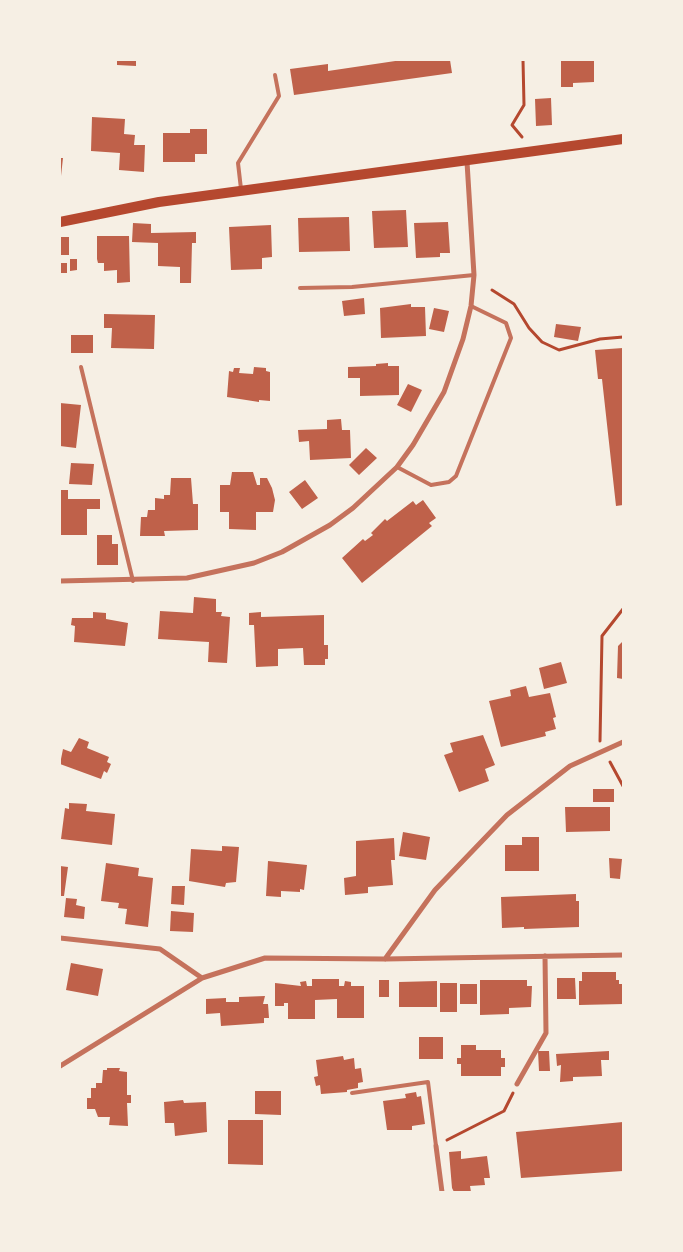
<!DOCTYPE html>
<style>
body{margin:0}
#map{position:relative;width:683px;height:1252px;overflow:hidden;background:#f6efe4;font-family:Cabin,sans-serif}
canvas{display:block}
.frame{position:absolute;inset:0;border:61px solid #f6efe4;pointer-events:none}
</style>
<div id="map">
<canvas width="683" height="1252"></canvas>
<div class="frame"></div>
</div>
<script>
const c = document.querySelector('canvas').getContext('2d');
c.lineJoin = 'round';
function fillPath(path, color) {
  c.fillStyle = color;
  c.fill(path, 'evenodd');
}
function poly(rows) {
  const path = new Path2D();
  for (const r of rows) {
    path.moveTo(r[0], r[1]);
    for (let i = 2; i < r.length; i += 2) path.lineTo(r[i], r[i + 1]);
  }
  return path;
}
function stroke(path, color, width, dash) {
  c.strokeStyle = color;
  c.lineWidth = width;
  c.lineCap = dash ? 'butt' : 'round';
  c.setLineDash(dash || []);
  c.stroke(path);
}
fillPath(poly([
 [117,60,136,60,136,66,117,65],
 [402,60,450,60,452,73,294,95,290,69,328,64,328,71],
 [561,60,594,60,594,82,573,83,573,87,561,87],
 [551,98,552,125,536,126,535,99],
 [92,117,125,119,124,134,135,135,134,145,145,145,144,172,119,170,120,153,91,151],
 [190,129,207,129,207,154,195,154,195,162,163,162,163,133,190,133],
 [60,158,63,158,61,176,60,176],
 [406,210,408,247,374,248,372,211],
 [349,217,350,251,299,252,298,218],
 [448,222,450,253,440,253,440,257,416,258,414,223],
 [133,223,151,224,151,233,196,232,196,243,192,243,191,283,180,283,180,267,158,266,158,243,132,242],
 [271,225,272,257,262,258,262,269,231,270,229,227],
 [97,236,129,236,130,282,117,283,117,270,104,271,104,263,98,263,97,259],
 [60,237,69,237,69,255,60,255],
 [70,259,77,259,77,270,70,271],
 [60,263,67,263,67,273,60,273],
 [364,298,365,314,344,316,342,301],
 [411,304,411,307,425,307,426,336,381,338,380,308],
 [434,308,449,311,444,332,429,329],
 [104,314,155,315,154,349,111,348,112,328,104,328],
 [556,324,581,327,578,341,554,337],
 [71,335,93,335,93,353,71,353],
 [623,348,623,505,616,506,602,379,598,379,595,350],
 [388,363,388,366,399,366,399,395,360,396,360,378,348,378,348,367,376,366,376,364],
 [254,367,266,368,266,371,270,372,270,401,259,400,259,402,227,397,229,371,233,372,234,368,240,368,239,373,253,374],
 [408,384,422,390,411,412,397,405],
 [60,403,81,405,76,448,60,446],
 [341,419,342,430,350,430,351,458,310,460,309,441,299,442,298,430,327,429,327,420],
 [366,448,377,458,359,475,349,465],
 [71,463,94,464,92,485,69,484],
 [232,472,253,472,257,485,260,485,260,478,267,478,272,488,275,500,273,512,256,512,256,530,229,529,229,512,220,512,220,485,230,485],
 [171,478,191,478,193,504,198,504,198,530,164,531,165,536,140,536,141,517,147,517,148,510,155,510,155,498,164,499,164,495,170,495],
 [305,480,318,498,302,509,289,492],
 [60,490,68,490,68,499,100,499,100,509,87,509,87,535,60,535],
 [423,500,436,518,429,523,432,526,362,583,342,558,363,539,365,541,373,535,371,533,385,519,387,521,413,501,416,505],
 [97,535,112,535,112,544,118,544,118,565,97,565],
 [194,597,216,599,216,612,222,612,221,616,230,617,227,663,208,662,209,642,158,639,160,611,193,613],
 [93,612,106,613,106,619,128,623,125,646,74,642,75,626,71,625,72,618,93,618],
 [261,612,261,617,324,615,324,645,328,645,328,659,325,659,325,665,304,665,303,648,278,649,278,666,256,667,254,625,249,625,249,613],
 [623,641,623,679,617,678,618,646],
 [561,662,567,683,544,689,539,668],
 [526,686,529,697,550,693,556,717,553,718,556,729,545,732,546,736,501,747,489,701,511,696,510,690],
 [483,735,495,765,485,769,489,781,459,792,444,755,453,752,450,743],
 [79,738,89,742,87,748,109,757,107,762,111,764,107,773,104,771,101,779,60,764,63,749,71,752],
 [593,789,614,789,614,802,593,802],
 [69,803,87,804,86,811,115,814,112,845,61,839,65,808,69,809],
 [565,807,610,807,610,831,566,832],
 [403,832,430,837,426,860,399,856],
 [522,837,539,837,539,871,505,871,505,845,522,845],
 [394,838,395,860,391,860,393,885,368,887,368,893,345,895,344,878,356,876,356,841],
 [222,846,239,847,236,882,226,883,225,887,189,881,191,849,222,851],
 [609,858,622,859,620,879,610,878],
 [268,861,307,865,304,890,300,889,300,892,281,891,281,897,266,896],
 [106,863,139,868,138,876,153,878,148,927,125,924,127,909,118,908,119,903,101,901],
 [60,866,68,867,64,896,60,896],
 [172,886,185,886,184,905,171,904],
 [576,894,576,901,579,901,579,927,524,929,524,927,502,928,501,897],
 [66,898,77,899,76,905,85,907,84,919,64,917],
 [171,911,194,913,193,932,170,931],
 [71,963,103,969,98,996,66,990],
 [582,972,616,972,616,980,619,980,619,984,623,984,623,1004,579,1005,579,981,582,981],
 [557,978,575,978,576,999,557,999],
 [312,979,339,979,339,986,344,986,345,981,351,982,351,986,364,986,364,1018,337,1018,337,999,315,1000,315,1019,288,1019,288,1003,284,1003,284,1006,275,1006,275,983,301,986,300,982,306,981,307,986,312,986],
 [379,980,389,980,389,997,379,997],
 [480,980,527,980,527,986,532,986,531,1007,509,1008,509,1014,480,1015],
 [437,981,437,1007,399,1007,399,982],
 [440,983,457,983,457,1012,440,1012],
 [460,984,477,984,477,1004,460,1004],
 [265,996,263,1004,268,1004,269,1018,264,1018,264,1023,221,1026,220,1013,206,1014,206,999,226,998,226,1002,239,1002,239,997],
 [419,1037,443,1037,443,1059,419,1059],
 [461,1045,476,1045,476,1050,501,1050,501,1058,505,1058,505,1067,501,1067,501,1076,461,1076,461,1064,457,1064,457,1058,461,1058],
 [538,1051,549,1051,550,1071,539,1071],
 [609,1051,609,1060,601,1060,602,1076,573,1077,573,1081,560,1082,561,1065,557,1066,556,1054],
 [343,1056,344,1060,354,1058,355,1069,361,1068,363,1082,358,1083,358,1088,347,1090,347,1092,321,1094,320,1085,316,1086,314,1077,318,1076,316,1060],
 [107,1068,120,1068,119,1071,127,1072,127,1095,131,1095,131,1103,127,1103,128,1126,109,1125,110,1117,98,1117,95,1109,87,1109,87,1098,91,1098,91,1088,96,1088,96,1083,102,1083,103,1070,107,1070],
 [255,1091,281,1091,281,1115,255,1114],
 [416,1092,417,1097,421,1096,425,1124,412,1126,412,1130,387,1130,383,1101,406,1098,405,1094],
 [183,1100,184,1103,206,1102,207,1132,175,1136,174,1123,165,1123,164,1102],
 [228,1120,263,1120,263,1165,228,1164],
 [623,1122,623,1171,521,1178,516,1132],
 [461,1151,461,1159,487,1156,490,1178,484,1178,485,1185,470,1186,471,1192,454,1192,452,1188,449,1152]
]), '#bf614a');
stroke(poly([
 [522,137,512,125,524,105,523,60],
 [492,290,514,304,529,328,542,342,559,350,600,339,623,337],
 [600,741,602,636,623,609],
 [610,762,623,786],
 [447,1140,504,1111,513,1093]
]), '#b5482f', 3);
stroke(poly([
 [241,189,238,163,279,96,275,75],
 [300,288,352,287,474,275],
 [81,367,133,581],
 [397,467,431,485,449,482,456,476,511,338,506,323,471,306],
 [352,1093,428,1082,436,1146]
]), '#c5725c', 4);
stroke(poly([
 [60,581,187,578,254,563,282,552,330,525,353,508,397,467,413,445,444,392,463,339,471,306,474,275,467,162],
 [60,938,160,949,202,978],
 [385,959,435,890,507,815,570,766,623,742],
 [60,1066,202,978,265,958,385,959,623,955],
 [517,1084,546,1033,545,956],
 [436,1146,442,1192]
]), '#c5725c', 5);
stroke(poly([
 [60,222,159,202,623,139]
]), '#b5482f', 10);
</script>
